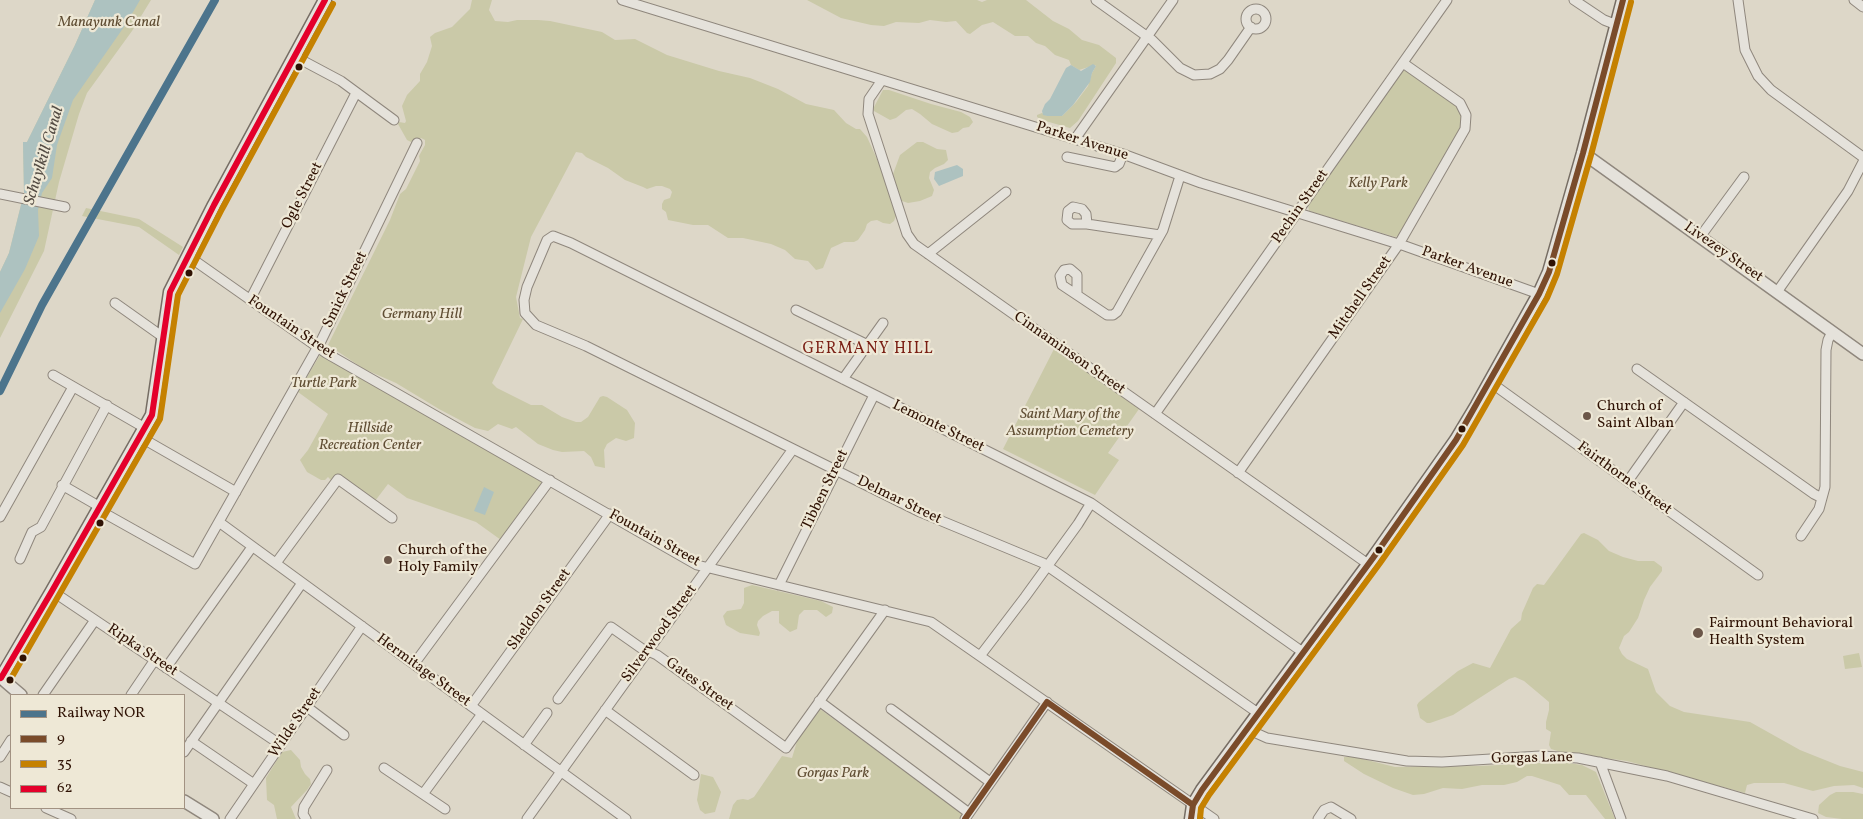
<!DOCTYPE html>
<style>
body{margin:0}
#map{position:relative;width:1863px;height:819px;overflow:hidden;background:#ddd7c8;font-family:Vollkorn,serif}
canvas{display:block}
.legend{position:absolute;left:10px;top:694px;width:175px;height:115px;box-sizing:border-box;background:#eee8d6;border:1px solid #a29282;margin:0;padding:6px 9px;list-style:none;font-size:15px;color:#2f1204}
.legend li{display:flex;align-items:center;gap:10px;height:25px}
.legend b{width:25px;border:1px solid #a29282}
</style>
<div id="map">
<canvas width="1863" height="819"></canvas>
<ul class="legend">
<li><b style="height:6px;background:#4c748c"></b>Railway NOR</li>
<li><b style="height:6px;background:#7a4b2a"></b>9</li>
<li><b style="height:6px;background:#c58101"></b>35</li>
<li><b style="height:6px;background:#e4002b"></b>62</li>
</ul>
</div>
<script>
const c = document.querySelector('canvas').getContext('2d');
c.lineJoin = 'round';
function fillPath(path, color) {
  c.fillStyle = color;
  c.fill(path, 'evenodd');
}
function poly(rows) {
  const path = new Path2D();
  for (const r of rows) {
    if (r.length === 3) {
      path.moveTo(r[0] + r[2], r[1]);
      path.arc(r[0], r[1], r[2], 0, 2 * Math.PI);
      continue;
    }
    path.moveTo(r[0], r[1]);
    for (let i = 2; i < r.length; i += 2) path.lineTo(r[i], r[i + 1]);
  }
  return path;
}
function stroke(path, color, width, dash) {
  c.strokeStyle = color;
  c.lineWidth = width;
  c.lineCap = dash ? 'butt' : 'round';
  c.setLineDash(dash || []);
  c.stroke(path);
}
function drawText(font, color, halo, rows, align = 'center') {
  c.font = font + ' Vollkorn,serif';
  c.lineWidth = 4.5;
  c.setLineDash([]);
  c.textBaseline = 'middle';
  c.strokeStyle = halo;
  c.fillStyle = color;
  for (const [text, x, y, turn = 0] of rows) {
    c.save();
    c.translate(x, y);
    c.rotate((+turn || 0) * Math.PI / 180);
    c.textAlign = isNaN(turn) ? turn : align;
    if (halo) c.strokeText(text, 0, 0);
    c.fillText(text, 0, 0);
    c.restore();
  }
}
fillPath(poly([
 [95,0,151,0,132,31,87,93,79,114,59,182,44,251,0,338,0,272,9,253,24,193,23,142,27,142,75,45],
 [472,0,492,0,489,10,495,21,508,22,517,20,538,20,550,21,602,32,615,40,635,39,667,55,719,71,750,78,778,89,806,104,834,110,846,123,856,129,860,129,867,137,882,170,896,216,894,221,890,224,883,223,877,220,871,221,867,224,865,230,858,240,854,242,844,242,831,248,823,268,816,270,808,261,795,259,785,250,771,244,743,238,728,238,708,225,693,225,668,220,666,212,662,209,662,204,664,200,670,198,672,192,670,189,662,186,656,186,647,189,643,187,625,180,608,168,586,157,582,153,576,152,531,237,516,297,520,318,523,319,492,383,497,388,531,405,542,405,562,417,576,422,581,422,588,417,600,397,603,396,607,397,627,410,635,423,634,438,626,441,616,438,607,444,604,450,605,468,595,466,591,457,584,451,562,452,553,450,538,444,516,427,512,429,498,424,488,431,475,428,439,409,396,383,364,369,328,345,390,220,400,194,406,189,420,161,419,156,425,145,425,140,421,138,411,142,407,140,398,124,399,122,405,123,406,121,402,106,407,95,420,81,420,74,427,62,432,46,430,37,435,33,452,27,470,9],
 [807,0,977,0,982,2,987,0,1026,0,1053,21,1069,29,1082,40,1099,45,1116,58,1116,63,1078,121,1070,128,1042,120,1037,117,1037,115,1042,113,1047,116,1062,116,1076,102,1088,86,1092,73,1096,66,1095,65,1079,70,1071,65,1069,60,1055,55,1045,46,1036,43,1028,36,1015,36,993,22,982,25,970,34,967,33,956,21,946,22,930,20,919,23,896,22,884,26,871,25,841,18],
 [1403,70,1407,71,1453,103,1460,110,1462,119,1461,128,1399,236,1395,237,1309,211,1308,205],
 [883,90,889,90,931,104,961,112,970,117,973,122,969,127,963,128,958,132,952,133,932,124,920,114,912,109,906,110,896,118,890,120,874,111,873,109],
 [917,142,923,142,937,149,946,150,948,160,944,164,935,168,930,172,929,178,934,190,932,196,920,201,908,203,902,201,900,199,893,174,900,155],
 [86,208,139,219,183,247,179,255,139,227,82,216],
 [1054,349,1139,409,1108,453,1119,460,1095,495,1003,449],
 [320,355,541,481,542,483,501,540,476,522,407,498,388,484,375,501,339,475,336,475,331,480,328,477,325,480,321,480,307,472,300,460,308,450,328,414,298,392],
 [1584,533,1598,540,1609,551,1623,557,1638,561,1654,561,1662,567,1662,571,1650,587,1644,600,1638,618,1629,632,1624,636,1619,648,1622,654,1627,659,1648,669,1656,692,1670,706,1684,712,1750,722,1800,750,1840,766,1863,772,1863,788,1854,785,1834,786,1813,791,1784,783,1754,783,1747,785,1745,793,1627,761,1561,752,1551,749,1549,745,1551,732,1546,729,1546,722,1549,710,1549,702,1524,681,1515,677,1509,679,1453,715,1430,723,1427,723,1420,718,1417,705,1419,702,1458,671,1473,663,1490,668,1511,629,1521,620,1522,613,1533,588,1537,584,1544,585,1581,534],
 [752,585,821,601,833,607,832,613,826,617,817,610,804,610,799,615,797,629,790,632,779,623,779,611,772,611,763,616,758,621,757,625,760,633,759,636,740,633,726,625,723,616,727,611,741,609,744,603,744,588],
 [1859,653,1862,667,1845,669,1843,656],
 [820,709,960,812,962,815,960,819,729,819,733,805,737,800,743,799,748,800,754,797,782,756,792,758,798,738,818,710],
 [291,750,300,760,301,767,305,774,310,779,311,784,307,790,291,807,296,819,277,819,274,805,267,800,266,778,282,752],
 [1344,757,1355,757,1395,767,1479,766,1561,762,1582,765,1596,772,1615,819,1605,819,1586,795,1569,795,1560,785,1532,776,1527,776,1517,782,1504,785,1482,785,1462,789,1443,788,1424,794,1413,795,1393,788,1364,774,1344,761],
 [701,774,713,777,721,792,715,812,705,814,700,810,697,800],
 [1836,792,1853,792,1863,794,1863,819,1842,819,1826,817,1818,813,1819,805,1830,795]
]), '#cac9a8');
fillPath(poly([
 [95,0,140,0,126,24,73,100,57,145,52,178,42,193,38,210,39,236,25,269,0,313,0,272,9,253,24,193,23,142,27,142,75,45],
 [1093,64,1096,66,1092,73,1090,82,1073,105,1062,116,1047,116,1043,115,1042,111,1045,104,1050,99,1066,68,1071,65,1081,71],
 [957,165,963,169,963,176,939,186,934,179,935,172],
 [484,487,494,492,485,515,474,511]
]), '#adc2c0');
const minor = poly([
 [622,0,1123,154,1201,183,1405,246,1539,294],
 [1096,0,1152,40,1180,68,1194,75,1210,74,1220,69,1228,60,1251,27],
 [1574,0,1604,20,1617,25],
 [1738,0,1745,50,1758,76,1771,90,1863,157],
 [1854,0,1863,7],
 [1256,19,10],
 [294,56,341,81,394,120],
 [882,80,869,99,868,114,907,234,914,244,1368,564],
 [1075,139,1173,0],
 [1067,157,1115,167,1119,164,1123,154],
 [0,194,65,207],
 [1087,224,1086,214,1082,209,1073,207,1068,211,1067,220,1072,224,1087,224,1160,235],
 [1700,237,1744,177],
 [928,254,1006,192],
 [188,256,326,353,697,565,931,622,1214,819],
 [1777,292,1848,191,1863,162],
 [1077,294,1077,275,1070,269,1064,270,1060,276,1062,285,1107,315,1113,315,1117,312,1163,230,1180,176],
 [250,300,356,93],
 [115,303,163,337],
 [796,310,868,345],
 [1637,369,1814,494,1822,498],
 [53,375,145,428],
 [843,379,883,323],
 [1490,382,1758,575],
 [1155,414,1447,0],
 [140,437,236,492],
 [1238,473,1399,244,1465,129,1466,115,1460,103,1403,63],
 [1628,481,1684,402],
 [62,485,95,504,104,513,195,564,321,341,417,143],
 [0,517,73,387],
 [219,522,626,819],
 [1801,536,1819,509,1825,487,1826,350,1828,340,1832,332],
 [20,559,32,532,41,527,107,405],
 [276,563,338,479,392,518],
 [779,585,874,395],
 [52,591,281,745],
 [980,656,1025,597,1078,524,1091,503],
 [414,664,550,480],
 [166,668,252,547],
 [43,695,95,620],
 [131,695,154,661],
 [558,699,611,627,641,648,657,655,786,748,885,610],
 [819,701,969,813],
 [471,706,610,514],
 [307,707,344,735],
 [891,709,990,782],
 [605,710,694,775],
 [1258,713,1043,563,920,512,586,346,536,325,525,313,524,300,527,287,547,240,553,236,571,243,1091,503,1304,653],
 [1247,729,1267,738,1407,761,1442,762,1540,756,1578,758,1667,776,1813,819],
 [191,741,254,784],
 [524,745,547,713],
 [184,752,302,583],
 [0,757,11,740],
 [1600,762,1621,819],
 [384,768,445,809],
 [0,787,11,792],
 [423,794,482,714],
 [46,808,71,819],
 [230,819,362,626],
 [306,819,303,814,304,807,327,770],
 [527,819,793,449],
 [965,819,1047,702],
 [1318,819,1324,810,1331,807,1351,819]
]);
const tertiary = poly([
 [1583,153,1863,354],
 [1,678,21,695],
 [184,801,213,819]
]);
const secondary = poly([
 [0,677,1,678,52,591,152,415,170,292,214,205,325,0],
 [1191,819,1193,805,1202,790,1373,558,1456,440,1477,405,1539,294,1549,272,1583,153,1623,0]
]);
stroke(minor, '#8f877d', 11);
stroke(tertiary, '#8f877d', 14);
stroke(secondary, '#766d64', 15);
stroke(minor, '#e5e2db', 9);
stroke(tertiary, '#e5e2db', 11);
stroke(secondary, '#e5e2db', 12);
stroke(poly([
 [965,819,1047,702,1193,805],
 [1191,819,1193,805,1202,790,1373,558,1456,440,1539,294,1549,272,1583,153,1623,0]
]), '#7a4b2a', 6);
stroke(poly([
 [9,682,160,419,178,295,222,209,333,4],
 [1200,819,1201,808,1209,795,1380,563,1463,445,1547,298,1557,274,1591,155,1631,2]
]), '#c58101', 6);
stroke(poly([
 [0,677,1,678,52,591,152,415,170,292,214,205,325,0]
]), '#e4002b', 6);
stroke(poly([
 [0,391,42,305,215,0]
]), '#4c748c', 8);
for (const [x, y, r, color] of [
 [299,67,4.5,"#2f1204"],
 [1552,263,4.5,"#2f1204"],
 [189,273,4.5,"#2f1204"],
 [1587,416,5,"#6c5749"],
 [1462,429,4.5,"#2f1204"],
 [100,523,4.5,"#2f1204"],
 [1379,550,4.5,"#2f1204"],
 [388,560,5,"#6c5749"],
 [1698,633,6,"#6c5749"],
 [23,658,4.5,"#2f1204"],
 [10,680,4.5,"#2f1204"]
]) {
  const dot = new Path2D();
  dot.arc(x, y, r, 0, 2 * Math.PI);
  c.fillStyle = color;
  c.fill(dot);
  stroke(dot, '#eee8d6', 2);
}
drawText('italic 15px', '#604e34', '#eee8d6', [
 ["Manayunk Canal",109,23],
 ["Kelly Park",1378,184],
 ["Germany Hill",422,315],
 ["Turtle Park",324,384],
 ["Saint Mary of the",1070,415],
 ["Assumption Cemetery",1070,432],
 ["Hillside",370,429],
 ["Recreation Center",370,446],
 ["Gorgas Park",833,774]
]);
drawText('15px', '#2f1204', '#eee8d6', [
 ["Parker Avenue",1082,142,18],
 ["Ogle Street",303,196,-63],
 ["Pechin Street",1301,207,-55],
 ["Livezey Street",1723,253,35],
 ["Parker Avenue",1467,268,20],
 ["Smick Street",346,290,-64],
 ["Mitchell Street",1361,298,-55],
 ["Fountain Street",291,328,34],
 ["Cinnaminson Street",1069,354,35],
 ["Lemonte Street",938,427,26],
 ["Fairthorne Street",1624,479,36],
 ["Tibben Street",826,490,-64],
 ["Delmar Street",899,501,26],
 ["Fountain Street",654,539,29],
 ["Sheldon Street",540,610,-54],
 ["Silverwood Street",660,634,-54],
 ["Ripka Street",142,651,34],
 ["Hermitage Street",423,671,36],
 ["Gates Street",699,685,36],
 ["Wilde Street",296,723,-56],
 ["Gorgas Lane",1532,759,-1]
]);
drawText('15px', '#2f1204', '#eee8d6', [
 ["Church of",1597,407],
 ["Saint Alban",1597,424],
 ["Church of the",398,551],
 ["Holy Family",398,568],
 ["Fairmount Behavioral",1709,624],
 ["Health System",1709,641]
], 'left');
drawText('italic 16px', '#544c44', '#eee8d6', [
 ["Schuylkill Canal",45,156,-73]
]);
c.letterSpacing = '1px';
drawText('16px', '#7a1f14', '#eee8d6', [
 ["GERMANY HILL",868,350]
]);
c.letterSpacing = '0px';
</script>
